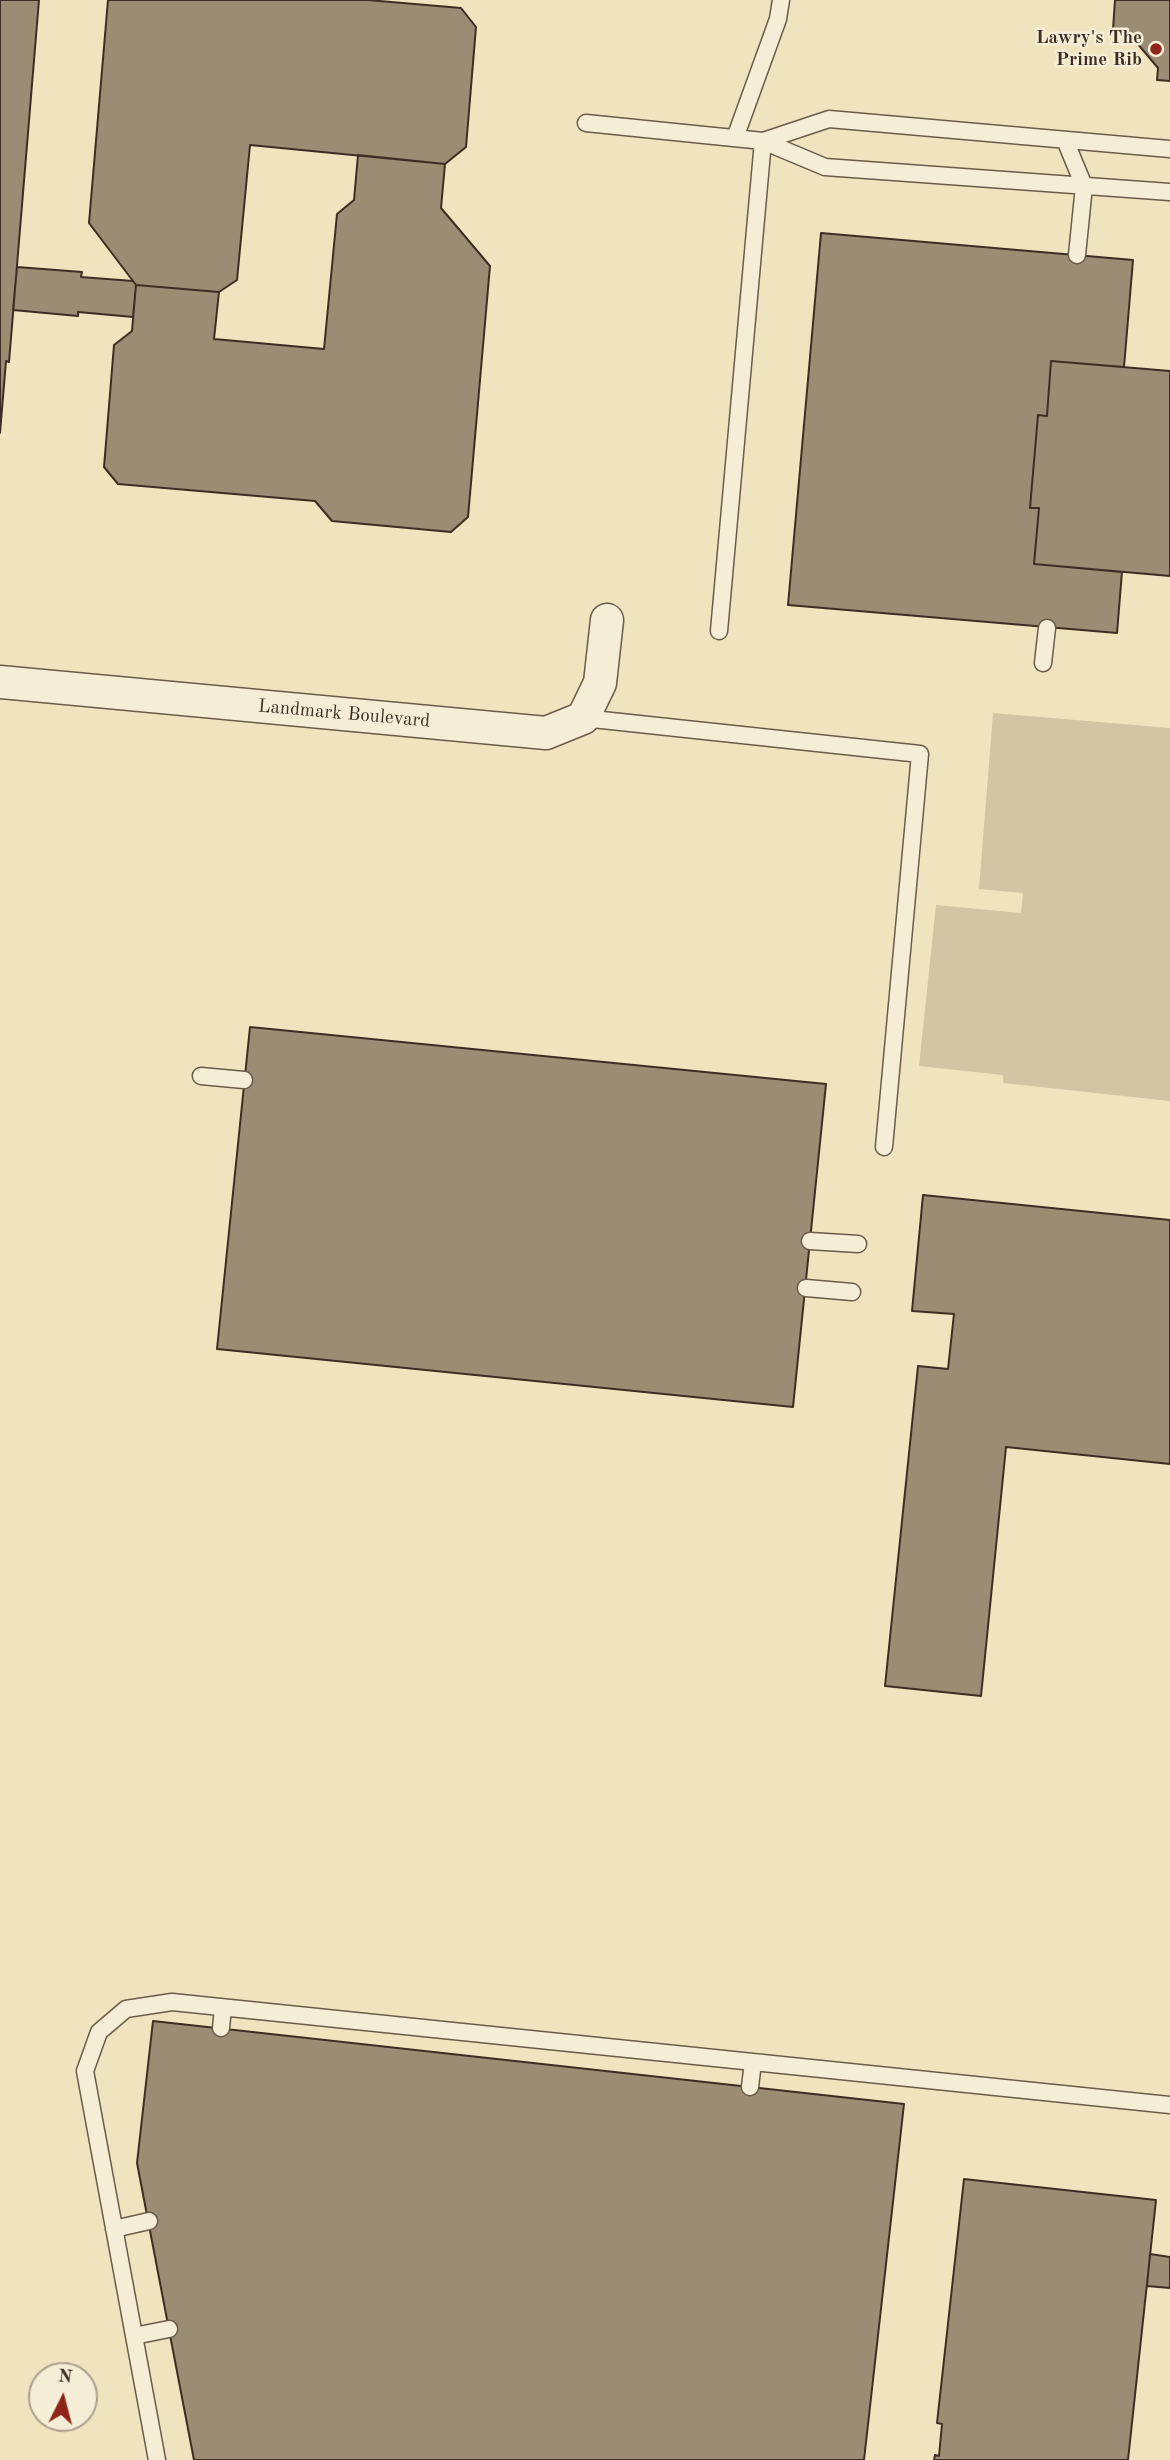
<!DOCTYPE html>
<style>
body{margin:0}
#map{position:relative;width:1170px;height:2460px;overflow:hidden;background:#efe4be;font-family:"Old Standard TT",serif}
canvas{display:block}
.north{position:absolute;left:28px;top:2362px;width:70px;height:70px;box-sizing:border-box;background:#f5edd5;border:2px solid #aca08e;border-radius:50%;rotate:6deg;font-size:19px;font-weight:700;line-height:28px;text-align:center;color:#3f2d23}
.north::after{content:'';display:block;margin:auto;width:24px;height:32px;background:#8f2418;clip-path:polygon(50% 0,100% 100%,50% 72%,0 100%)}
</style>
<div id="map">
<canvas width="1170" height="2460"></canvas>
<div class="north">N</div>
</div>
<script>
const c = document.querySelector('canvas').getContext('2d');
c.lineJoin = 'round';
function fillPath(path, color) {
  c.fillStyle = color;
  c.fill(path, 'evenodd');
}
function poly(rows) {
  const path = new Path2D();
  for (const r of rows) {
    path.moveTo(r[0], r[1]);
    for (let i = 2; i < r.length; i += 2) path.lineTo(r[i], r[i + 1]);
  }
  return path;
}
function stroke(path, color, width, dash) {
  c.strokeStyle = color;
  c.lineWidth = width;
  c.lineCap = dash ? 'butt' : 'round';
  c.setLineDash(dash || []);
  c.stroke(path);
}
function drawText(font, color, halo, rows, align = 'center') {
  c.font = font + ' "Old Standard TT",serif';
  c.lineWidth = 5;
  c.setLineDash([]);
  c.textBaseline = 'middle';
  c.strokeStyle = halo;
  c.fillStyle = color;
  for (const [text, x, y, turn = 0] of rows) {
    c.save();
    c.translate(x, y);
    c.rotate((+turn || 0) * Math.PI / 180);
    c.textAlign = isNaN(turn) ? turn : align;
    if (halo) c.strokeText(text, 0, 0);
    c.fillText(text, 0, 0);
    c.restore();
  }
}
fillPath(poly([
 [993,713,1170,728,1170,1101,1003,1083,1003,1075,919,1066,936,905,1021,913,1023,893,979,889]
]), '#d1c5a4');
const building = poly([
 [0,0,39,0,9,362,6,361,0,433,0,0],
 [108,0,368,0,461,8,476,27,466,147,445,164,250,145,237,280,219,292,136,285,89,223,108,0],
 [1115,0,1170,0,1170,81,1157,80,1158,68,1126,30,1113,29,1115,0],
 [358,155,445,164,441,208,490,266,468,517,451,532,332,521,315,501,118,484,104,467,114,345,132,331,136,285,219,292,214,339,324,349,337,214,354,200,358,155],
 [821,233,1133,260,1124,367,1051,361,1047,416,1038,415,1030,508,1039,508,1034,564,1122,572,1117,633,788,605,821,233],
 [17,267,82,272,81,277,133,281,136,285,133,317,78,312,78,316,13,310,17,267],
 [1051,361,1170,371,1170,576,1034,564,1039,508,1030,508,1038,415,1047,416,1051,361],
 [250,1027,826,1084,793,1407,217,1349,250,1027],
 [923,1195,1170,1220,1170,1464,1006,1447,981,1696,885,1686,918,1366,948,1369,954,1314,912,1311,923,1195],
 [153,2021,904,2104,864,2460,194,2460,137,2163,153,2021],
 [964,2179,1156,2200,1128,2460,934,2460,935,2455,939,2456,942,2424,937,2423,964,2179],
 [1150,2254,1170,2257,1170,2288,1147,2286,1150,2254]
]);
fillPath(building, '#9b8c74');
stroke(building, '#3f2d23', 2);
const service = poly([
 [586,123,763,141,719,631],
 [735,138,778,19,781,0],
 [1065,140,1084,186,1077,255],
 [1170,149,829,119,763,141,825,167,1170,192],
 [1043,663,1047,628],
 [583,718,920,754,884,1147],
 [201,1076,244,1080],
 [810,1241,858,1244],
 [806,1288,852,1292],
 [221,2028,223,2008],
 [750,2087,753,2062],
 [114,2229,149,2221],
 [134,2336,169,2329],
 [157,2460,85,2071,99,2032,126,2009,172,2002,1170,2105]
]);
const minor = poly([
 [0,682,546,733,583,718,600,683,607,620]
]);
stroke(service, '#6b5b4a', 19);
stroke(minor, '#6b5b4a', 35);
stroke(service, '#f5edd5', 16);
stroke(minor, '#f5edd5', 32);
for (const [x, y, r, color] of [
 [1156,49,7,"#8f2418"]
]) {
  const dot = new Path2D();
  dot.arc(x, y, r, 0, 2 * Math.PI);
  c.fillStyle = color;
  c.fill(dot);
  stroke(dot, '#f5edd5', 2.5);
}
drawText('bold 19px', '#3f2d23', '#f5edd5', [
 ["Lawry's The",1142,38],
 ["Prime Rib",1142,60]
], 'right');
drawText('19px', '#3f2d23', '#f5edd5', [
 ["Landmark Boulevard",344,714,5]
]);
</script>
